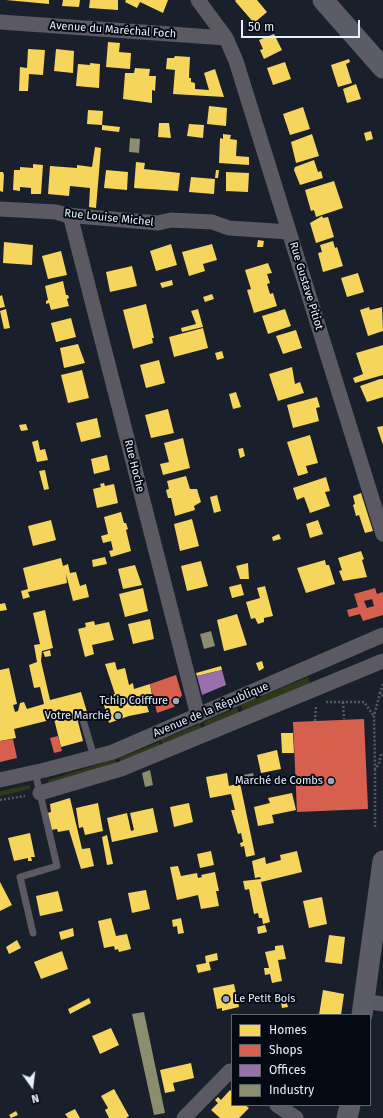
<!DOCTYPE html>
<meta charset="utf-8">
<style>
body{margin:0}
#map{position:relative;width:383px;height:1118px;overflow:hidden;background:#1a202b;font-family:"Fira Sans",sans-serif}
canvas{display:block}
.legend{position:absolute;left:231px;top:1014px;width:140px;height:92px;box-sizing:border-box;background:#040912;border:1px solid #5e6570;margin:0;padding:5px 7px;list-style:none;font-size:12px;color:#e6f0fe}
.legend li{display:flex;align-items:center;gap:8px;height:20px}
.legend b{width:20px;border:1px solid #5e6570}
.north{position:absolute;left:12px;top:1066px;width:40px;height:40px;-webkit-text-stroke:3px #040912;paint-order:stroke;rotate:166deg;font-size:11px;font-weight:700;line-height:16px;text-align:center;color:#e6f0fe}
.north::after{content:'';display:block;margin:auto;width:14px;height:18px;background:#e6f0fe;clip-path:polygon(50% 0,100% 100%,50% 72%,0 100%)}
.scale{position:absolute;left:241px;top:20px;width:119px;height:18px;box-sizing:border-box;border:2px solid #e6f0fe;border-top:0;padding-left:5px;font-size:12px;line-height:14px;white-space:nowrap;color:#e6f0fe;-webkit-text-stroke:3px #040912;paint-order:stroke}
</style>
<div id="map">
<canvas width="383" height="1118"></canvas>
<ul class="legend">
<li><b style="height:11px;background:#f6d55c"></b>Homes</li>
<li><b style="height:11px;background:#d6604d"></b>Shops</li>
<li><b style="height:11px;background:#9970ab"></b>Offices</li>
<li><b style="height:11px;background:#8c8c6e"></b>Industry</li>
</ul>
<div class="north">N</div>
<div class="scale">50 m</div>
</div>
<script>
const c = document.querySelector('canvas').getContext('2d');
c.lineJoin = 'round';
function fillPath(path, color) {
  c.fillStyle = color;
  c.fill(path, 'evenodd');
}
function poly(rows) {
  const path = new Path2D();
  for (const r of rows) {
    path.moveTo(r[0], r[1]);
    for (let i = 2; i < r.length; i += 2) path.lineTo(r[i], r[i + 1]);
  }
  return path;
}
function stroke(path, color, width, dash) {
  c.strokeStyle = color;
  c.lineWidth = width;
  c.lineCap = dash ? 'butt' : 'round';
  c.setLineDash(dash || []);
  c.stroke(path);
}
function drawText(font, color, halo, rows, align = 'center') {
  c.font = font + ' "Fira Sans",sans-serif';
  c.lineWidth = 4;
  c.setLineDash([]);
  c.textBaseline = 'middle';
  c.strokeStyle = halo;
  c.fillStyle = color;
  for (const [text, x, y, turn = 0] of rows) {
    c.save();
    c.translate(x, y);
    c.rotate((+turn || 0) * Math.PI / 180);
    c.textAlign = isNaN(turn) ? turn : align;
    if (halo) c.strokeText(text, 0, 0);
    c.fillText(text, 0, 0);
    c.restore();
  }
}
fillPath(poly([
 [308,677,310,683,243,711,241,705],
 [237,708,239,713,206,728,203,722],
 [200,724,202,729,164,746,161,740],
 [159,742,161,747,121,764,119,758],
 [115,759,117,766,51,786,48,780],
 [30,785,30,789,0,796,0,791]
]), '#2f3818');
fillPath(poly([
 [6,0,49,0,49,4],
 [63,0,80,0,79,7,62,6],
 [90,0,118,0,118,10,89,8],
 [126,0,168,0,163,13,140,2,137,8,125,2],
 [236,0,257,0,267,12,254,23,235,1],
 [274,34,282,50,264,59,260,50,263,49,259,40],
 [108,42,120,43,119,52,131,53,130,69,106,67],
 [28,49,45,50,43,75,29,74,28,91,19,91,20,67,27,68],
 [56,49,74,51,73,73,54,71],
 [175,56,190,57,189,78,191,78,191,82,195,83,195,89,209,90,204,73,215,69,224,97,173,94,175,70,166,69,167,58,174,58],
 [349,59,350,62,346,64,352,83,338,87,331,65],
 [285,62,291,79,273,85,267,68],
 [90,63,100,64,99,88,76,86,78,64,90,65],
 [135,68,150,69,149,76,156,76,155,91,152,90,152,103,123,99,125,73,134,73],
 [356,84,361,99,347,103,343,89],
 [209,106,227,108,226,126,207,124],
 [303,107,310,129,290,135,283,114],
 [88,110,103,111,102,125,120,127,119,132,102,130,102,125,87,124],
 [159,123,169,123,171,138,158,137],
 [189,124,204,125,203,138,187,136],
 [371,131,373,139,366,141,364,133],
 [223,134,231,135,230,139,237,140,236,156,249,157,249,165,219,163,220,138,223,139],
 [312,134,319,156,296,163,291,142],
 [95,147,101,148,96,208,89,207,90,188,70,186,69,196,48,194,50,166,77,168,77,165,92,167],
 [314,160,318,172,321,171,323,178,300,185,294,170,295,167],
 [136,162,145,163,144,169,180,173,178,191,134,188],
 [33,164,43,165,41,194,31,194,31,188,20,187,20,191,13,190,14,170,20,170,20,167,33,168],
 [106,170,128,172,127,190,104,188],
 [216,170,219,170,218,178,215,178],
 [0,172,3,172,4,175,3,192,0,191],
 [226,172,249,173,248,192,226,191],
 [191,177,215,179,214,194,189,192],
 [334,181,343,208,316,217,314,210,311,211,305,190],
 [322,216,323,218,328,217,334,237,316,243,310,223],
 [258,240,264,241,263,247,257,247],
 [333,241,335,248,337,247,343,266,323,272,318,253,322,252,320,245],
 [4,242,33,245,32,265,3,263],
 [171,244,177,265,156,271,150,251],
 [212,244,217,260,203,264,205,271,189,276,182,252],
 [61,251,67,275,48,279,42,256],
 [268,263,272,273,267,274,270,283,267,284,270,294,273,293,277,306,254,313,247,290,251,289,245,270],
 [132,266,137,286,110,292,106,272],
 [358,273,364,292,347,297,341,278],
 [172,280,173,285,162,288,160,283],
 [63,281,66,295,68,295,69,298,67,299,69,306,51,310,49,303,46,304,46,301,48,300,45,286],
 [212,294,214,299,205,302,203,297],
 [2,295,5,307,0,308,0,296],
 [146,304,154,338,152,338,153,343,133,349,123,310],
 [369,307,370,310,382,307,383,331,368,336,360,310],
 [6,309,10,328,4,329,0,311],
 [198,309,203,327,182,332,181,328,196,324,191,311],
 [285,309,291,326,268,334,262,316],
 [71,318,76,337,56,342,51,323],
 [203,328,208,348,174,357,169,337],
 [296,330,302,348,283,354,276,336],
 [78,344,85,363,64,368,60,348],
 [383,345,383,375,355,383,353,378,363,374,356,353],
 [222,351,224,358,217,360,215,353],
 [159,360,165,383,146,388,140,365],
 [292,367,295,384,300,382,304,393,278,401,269,374],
 [82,370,89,398,68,403,61,375],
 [380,379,383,379,383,397,367,402,360,386],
 [236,392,241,407,233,409,229,394],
 [317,397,320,407,316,408,319,421,293,428,287,405],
 [168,409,174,433,151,438,145,415],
 [97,418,101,437,81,442,76,423],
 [26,424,28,430,21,431,19,425],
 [383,426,383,445,377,427],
 [310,435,318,463,306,466,308,473,298,476,287,442],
 [183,438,190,468,163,475,160,464,169,462,164,443],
 [38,440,40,450,45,449,48,460,37,462,32,442],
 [243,448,245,456,240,458,238,449],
 [107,455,110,470,94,474,91,459],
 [45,470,49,489,44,490,39,471],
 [186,476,190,489,197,489,201,502,194,506,195,510,175,516,171,498,168,498,166,490,169,489,167,481],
 [326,477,330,491,325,492,330,506,310,513,304,497,297,500,293,488],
 [104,483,105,486,114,484,118,503,97,508,93,489,101,487,100,484],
 [361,493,373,531,365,533,359,515,356,516,353,505,355,504,353,496],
 [217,495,221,511,214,513,210,497],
 [121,512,124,523,126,523,128,529,126,530,131,551,111,557,109,551,113,550,111,541,103,543,101,536,108,534,104,517],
 [192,519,199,546,180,551,174,524],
 [51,520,56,540,33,546,28,526],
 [318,520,323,534,310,538,306,524],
 [279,534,281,539,273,541,272,537],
 [361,551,364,559,362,560,367,577,343,581,339,571,342,570,338,558],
 [105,557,107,564,93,567,92,560],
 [61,558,63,566,68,564,70,573,76,572,80,586,86,584,89,597,73,601,66,574,67,583,28,592,30,597,23,599,21,591,28,589,23,568],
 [325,560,326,565,329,565,335,584,306,593,297,568],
 [201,561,208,586,187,591,181,566],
 [248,563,249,579,240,579,236,566],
 [135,565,142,585,123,589,118,569],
 [241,584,244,595,232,598,229,587],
 [265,586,273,616,264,618,264,622,258,624,255,618,251,619,246,602,260,598,257,588],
 [143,588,148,611,125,617,119,594],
 [5,603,7,610,0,611,0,604],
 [45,610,53,648,42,651,41,661,50,700,81,692,87,712,76,714,83,741,61,747,54,719,14,729,16,738,0,741,0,670,9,668,17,704,13,705,15,712,18,711,20,703,24,702,27,709,44,704,40,687,34,688,29,665,37,662,34,645,40,644,33,613],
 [237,614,247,645,224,651,217,620],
 [150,619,154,639,133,644,128,624],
 [94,621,95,625,109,622,114,640,92,645,94,654,85,657,78,629,86,627,85,623],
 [50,650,51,656,45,657,43,652],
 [262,661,264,668,259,671,256,663],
 [115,662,117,670,125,668,129,685,133,683,134,689,150,684,154,705,147,706,149,712,129,716,109,723,102,698,115,694,105,664],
 [221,666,222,670,197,676,196,673],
 [281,733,293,733,294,753,282,753],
 [277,750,281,769,261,773,257,755],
 [227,773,229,786,240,783,255,855,246,857,244,846,241,847,240,843,243,842,241,833,238,834,231,810,235,810,231,794,210,798,206,777],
 [292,793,296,810,272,815,274,823,258,826,254,807,270,803,268,798],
 [70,798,82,849,90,848,94,866,81,869,69,830,58,832,57,829,51,830,47,813,51,812,50,804],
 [98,803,103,831,85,835,83,827,79,828,76,808],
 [189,803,193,822,174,827,170,807],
 [153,808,158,832,112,842,107,818,127,813,131,831,134,830,130,813],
 [30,833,35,857,31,857,32,861,28,861,28,858,14,861,8,838],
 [107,835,113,864,107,865,102,837],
 [211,851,214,865,200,868,197,854],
 [297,851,302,872,261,882,270,922,263,924,262,918,259,918,258,913,254,914,249,889,245,890,243,881,261,879,260,877,255,878,252,861,265,857,266,864,281,860,280,855],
 [178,866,181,876,197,873,198,878,202,877,201,875,215,872,219,891,216,891,219,906,201,909,198,895,177,900,170,867],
 [0,882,12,905,0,911],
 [146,890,150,909,132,913,128,893],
 [58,891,63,911,40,916,36,896],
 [322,897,327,924,309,928,303,901],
 [111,918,116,936,127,934,131,949,119,952,118,949,115,950,114,946,104,948,98,921],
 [181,918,184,933,178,934,177,926,173,927,172,920],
 [265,925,267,932,258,934,257,927],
 [73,928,74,936,61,940,59,932],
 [329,935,345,937,342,964,325,962],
 [17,940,21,948,9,954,6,947],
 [283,945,286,959,278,960,282,981,272,983,270,974,265,975,264,968,269,968,265,952,275,950,275,946],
 [62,951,68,969,41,979,34,962],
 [217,953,218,960,209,962,211,970,198,973,196,965,206,963,205,956],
 [234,984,239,1007,222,1011,222,1008,217,1009,213,988],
 [323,990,344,994,341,1015,319,1015],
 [285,996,288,1007,282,1008,280,998],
 [89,998,91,1003,70,1014,68,1009],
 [111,1028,119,1045,100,1054,92,1036],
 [191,1063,194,1078,173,1083,175,1091,165,1093,160,1070],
 [114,1089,129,1116,126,1118,109,1118,105,1110,108,1108,101,1096],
 [230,1090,232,1092,232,1105,245,1105,249,1108,239,1118,220,1118,211,1110,218,1103,215,1100,218,1097,221,1100],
 [75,1109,80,1118,68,1118,65,1114],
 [16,1111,18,1115,11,1118,9,1115]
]), '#f6d55c');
fillPath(poly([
 [375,588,377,594,383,592,383,615,363,621,360,614,349,617,347,610,358,607,354,594],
 [372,599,374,606,367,608,364,601],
 [176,675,182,695,174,707,157,713,150,684],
 [364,719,368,809,297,812,293,722],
 [58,736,62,751,54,753,50,738],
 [13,739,17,758,0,762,0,741]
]), '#d6604d');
fillPath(poly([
 [222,670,226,685,202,695,197,676]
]), '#9970ab');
fillPath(poly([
 [130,138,140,139,139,153,129,152],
 [211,631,215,646,204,649,200,634],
 [150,770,153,785,145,787,142,773],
 [253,773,255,782,241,785,239,776],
 [144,1012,165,1113,154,1115,132,1014]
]), '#8c8c6e');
stroke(poly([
 [383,684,380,693,383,693],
 [326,702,364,702,374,716],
 [343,702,344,719],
 [315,721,316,705],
 [381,754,379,764,375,769,374,716,380,693,383,696],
 [375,769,375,828],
 [0,800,25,796]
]), '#565862', 2.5, [2, 2]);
stroke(poly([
 [81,713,94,757],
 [33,933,20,877,57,866,35,772]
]), '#5b5a63', 7);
stroke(poly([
 [198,0,226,38,236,61,383,534],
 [0,22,226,38],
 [0,209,56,212,66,215,158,223,171,220,212,222,229,228,289,232],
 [70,215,198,716],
 [0,780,45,770,113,752,383,635],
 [40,793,121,769,383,661],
 [364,1001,383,1004],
 [277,1105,296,1118],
 [184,1118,230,1071,232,1073]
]), '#5b5a63', 15);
stroke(poly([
 [323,0,383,68],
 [362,1015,383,861],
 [347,1118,350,1105]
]), '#5c5c67', 21);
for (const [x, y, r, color] of [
 [176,701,4,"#9fa7b4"],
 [118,716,4,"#9fa7b4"],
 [331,781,4,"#9fa7b4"],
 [226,999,4,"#9fa7b4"]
]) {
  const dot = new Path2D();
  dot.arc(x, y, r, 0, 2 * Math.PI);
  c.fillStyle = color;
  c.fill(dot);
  stroke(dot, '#040912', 1.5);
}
drawText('11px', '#e6f0fe', '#040912', [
 ["Avenue du Maréchal Foch",113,30,4],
 ["Rue Louise Michel",109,218,6],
 ["Rue Gustave Pitiot",306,286,73],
 ["Rue Hoche",134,466,76],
 ["Avenue de la République",211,710,-23]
]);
drawText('11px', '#e6f0fe', '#040912', [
 ["Tchip Coiffure",168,701],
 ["Votre Marché",110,716],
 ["Marché de Combs",323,781],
 ["Le Petit Bois",234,999,"left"]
], 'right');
</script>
